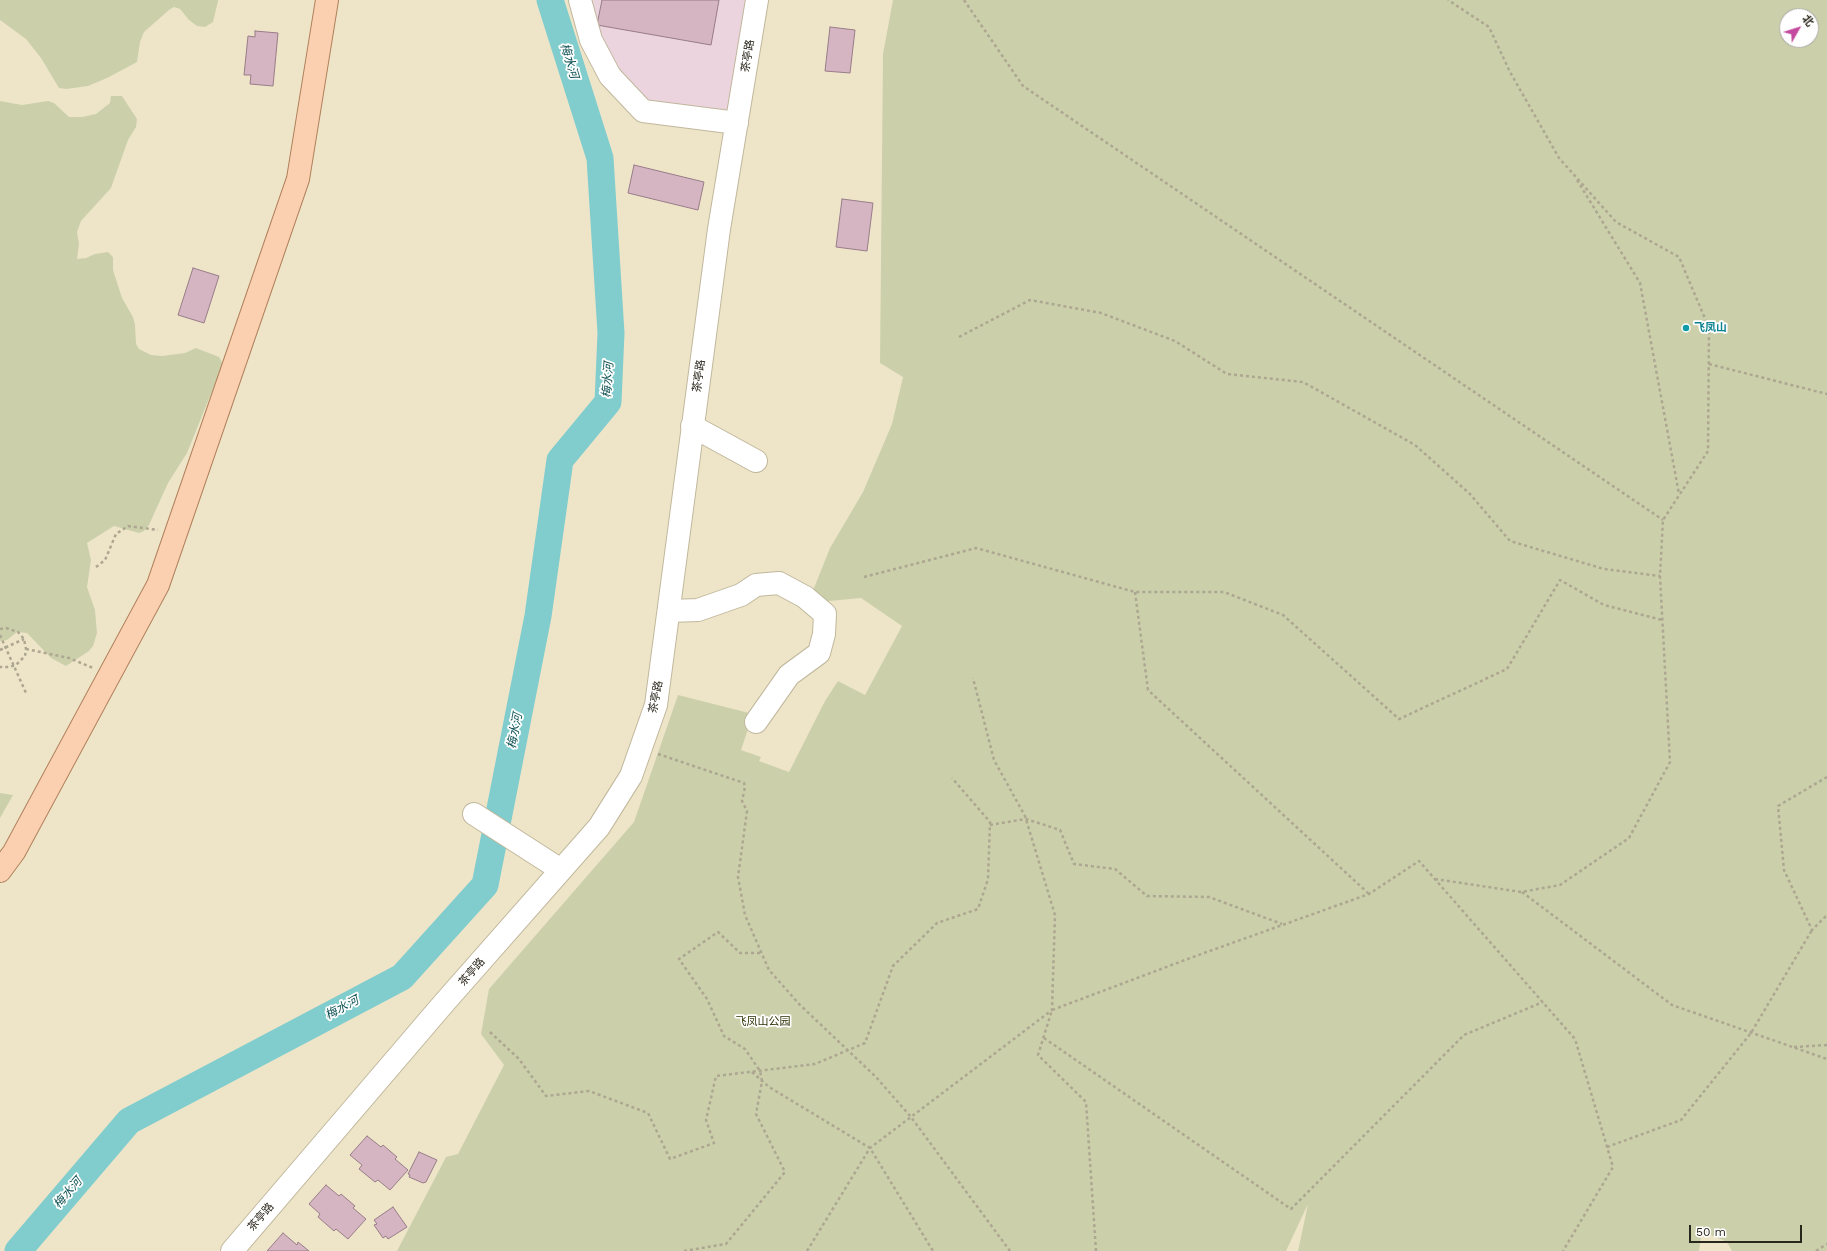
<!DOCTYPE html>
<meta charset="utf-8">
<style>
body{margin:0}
#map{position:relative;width:1827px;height:1251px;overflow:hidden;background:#eee5c9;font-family:"Work Sans","Noto Sans SC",sans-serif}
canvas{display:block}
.north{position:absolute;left:1779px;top:8px;width:40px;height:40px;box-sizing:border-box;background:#fff;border:1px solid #a9a8a4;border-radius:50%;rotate:51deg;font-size:11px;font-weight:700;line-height:16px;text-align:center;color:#29261b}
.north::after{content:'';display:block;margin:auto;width:14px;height:18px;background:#c34a9e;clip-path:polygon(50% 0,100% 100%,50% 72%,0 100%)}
.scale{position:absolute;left:1689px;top:1225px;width:113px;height:18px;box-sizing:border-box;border:2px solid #29261b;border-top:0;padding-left:5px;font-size:12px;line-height:14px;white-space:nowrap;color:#29261b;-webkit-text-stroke:3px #fff;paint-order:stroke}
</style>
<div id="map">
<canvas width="1827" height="1251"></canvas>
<div class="north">北</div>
<div class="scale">50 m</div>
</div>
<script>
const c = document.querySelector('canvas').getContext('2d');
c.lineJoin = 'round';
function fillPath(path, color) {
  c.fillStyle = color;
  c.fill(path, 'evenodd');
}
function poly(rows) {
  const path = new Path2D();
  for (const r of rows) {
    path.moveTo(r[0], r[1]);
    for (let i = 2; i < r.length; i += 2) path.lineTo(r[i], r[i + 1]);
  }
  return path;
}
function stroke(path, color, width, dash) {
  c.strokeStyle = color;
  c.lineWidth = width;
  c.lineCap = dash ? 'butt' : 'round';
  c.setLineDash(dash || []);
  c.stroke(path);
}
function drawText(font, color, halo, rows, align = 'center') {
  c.font = font + ' "Work Sans","Noto Sans SC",sans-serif';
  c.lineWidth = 3.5;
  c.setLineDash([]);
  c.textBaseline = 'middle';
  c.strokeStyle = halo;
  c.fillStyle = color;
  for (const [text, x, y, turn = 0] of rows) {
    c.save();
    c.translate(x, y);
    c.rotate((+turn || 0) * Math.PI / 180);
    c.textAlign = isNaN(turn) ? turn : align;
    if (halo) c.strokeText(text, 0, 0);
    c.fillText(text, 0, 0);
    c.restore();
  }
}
fillPath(poly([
 [588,0,748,0,732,110,642,107,612,74]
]), '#ebd4de');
fillPath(poly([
 [0,0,218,0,218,1,213,22,205,27,197,26,189,20,180,9,174,7,169,10,144,32,140,42,137,62,107,78,88,86,66,89,59,88,41,58,26,39,0,20],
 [893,0,1827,0,1827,1251,1732,1251,1727,1242,1702,1231,1699,1251,1298,1251,1308,1204,1286,1251,397,1251,446,1157,458,1154,504,1065,481,1034,489,989,634,822,678,695,753,714,741,750,761,757,759,761,789,772,825,701,838,681,865,695,902,626,861,598,808,603,830,548,863,492,892,424,903,377,880,363,883,54],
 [1787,16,1811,16,1811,40,1787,40],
 [111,96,122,96,137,119,136,127,128,140,111,188,81,221,77,232,79,244,77,259,86,258,95,254,108,252,113,257,113,270,122,298,133,317,135,325,136,344,139,349,151,355,162,356,185,353,196,348,219,357,223,364,187,453,168,483,149,525,144,531,139,533,114,526,87,543,91,560,87,587,95,610,97,633,93,646,89,651,66,666,51,658,27,633,17,632,7,640,0,641,0,101,22,105,48,101,54,103,69,117,82,117,96,114,101,110,110,103],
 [0,793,13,795,0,818]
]), '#cbd0ab');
stroke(poly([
 [18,1251,129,1121,402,977,485,885,538,616,560,460,608,402,611,333,600,158,550,0]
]), '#81cdce', 27);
const building = poly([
 [602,0,719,0,711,45,597,25,602,0],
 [830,27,855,30,850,73,825,71,830,27],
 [255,31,278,33,273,86,250,84,251,75,244,75,248,36,255,37,255,31],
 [634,165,704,182,698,210,628,193,634,165],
 [842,199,873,203,867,251,836,247,842,199],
 [193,268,219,276,204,323,178,315,193,268],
 [367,1136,381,1147,383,1145,397,1157,395,1159,408,1170,390,1190,378,1180,375,1182,359,1169,362,1165,350,1155,367,1136],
 [419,1152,437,1160,426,1182,423,1183,409,1177,410,1175,408,1174,419,1152],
 [326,1185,339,1196,341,1194,355,1206,353,1208,366,1219,348,1239,336,1229,334,1231,318,1217,320,1214,309,1204,326,1185],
 [393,1207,407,1227,388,1239,386,1236,383,1238,374,1225,377,1224,374,1220,393,1207],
 [283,1233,297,1245,298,1242,309,1251,267,1251,283,1233]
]);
fillPath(building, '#d4b5c1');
stroke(building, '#987c88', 1);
const minor = poly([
 [580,0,591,40,610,76,643,111,737,123],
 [692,426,756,461],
 [669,611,698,610,741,595,756,585,779,583,805,597,825,614,824,634,819,653,789,675,756,722],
 [474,814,561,870],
 [232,1251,444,1003,599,827,631,776,656,705,719,229,757,0]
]);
const major = poly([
 [0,871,14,852,158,585,298,179,327,0]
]);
stroke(minor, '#c0b79c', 24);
stroke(major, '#b0805b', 24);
stroke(poly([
 [964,0,1023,86,1663,520],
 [1577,180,1640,283,1679,494],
 [959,337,1030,300,1101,313,1175,341,1227,374,1303,382,1415,445,1470,494,1510,541,1604,569,1660,576],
 [1709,364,1827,394],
 [96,567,105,560,116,534,128,526,158,530],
 [864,577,976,548,1135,592,1224,592,1283,615,1399,719,1507,669,1560,580,1604,605,1662,620],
 [1135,592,1148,690,1369,894],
 [0,629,6,628,18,632,24,639,26,649,25,656,16,665,9,667,0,667],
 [0,635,26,693],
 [26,649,69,658,93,668],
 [0,650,24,639],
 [658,754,744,783,745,787,742,801,747,811,738,877,745,915,769,970,799,1004,876,1077,911,1117,1010,1251],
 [1827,777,1778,806,1784,870,1812,930,1827,915],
 [990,825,1026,819,1060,830,1074,864,1115,869,1147,896,1209,897,1282,924],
 [1435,879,1521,892,1560,885,1629,838,1670,762,1660,576,1663,520,1708,451,1709,328,1679,257,1616,222,1559,158,1510,72,1489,27,1448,0],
 [1522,892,1672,1005,1827,1059],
 [490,1032,519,1059,546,1096,589,1091,648,1113,670,1159,714,1143,706,1120,716,1076,815,1064,865,1043,893,966,937,923,978,909,988,879,990,822,952,778],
 [1044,1038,1291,1209,1464,1035,1543,1002],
 [1794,1047,1827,1045],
 [752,1072,769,1087,870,1148,933,1251],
 [1607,1147,1681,1120,1751,1033,1812,930],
 [684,1251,726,1244,785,1172,756,1114,762,1081,760,1071,745,1049,724,1036,707,999,679,959,718,932,740,953,761,953],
 [807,1251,870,1148,1052,1010,1055,915,1025,816,994,760,973,678],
 [1096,1251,1086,1102,1038,1055,1052,1010,1193,957,1369,894,1419,861,1575,1039,1613,1167,1563,1251],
 [1816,1251,1827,1244]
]), '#ada690', 2.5, [3, 3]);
stroke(minor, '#fff', 22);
stroke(major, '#fbd0b1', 22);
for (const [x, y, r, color] of [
 [1686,328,4,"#0f9aa8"]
]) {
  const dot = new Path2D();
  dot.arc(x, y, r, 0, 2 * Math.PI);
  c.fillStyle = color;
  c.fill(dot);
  stroke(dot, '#fff', 1.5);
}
drawText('11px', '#29261b', '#fff', [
 ["茶亭路",748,56,-81],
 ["茶亭路",699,376,-82],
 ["茶亭路",656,697,-79],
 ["茶亭路",472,972,-49],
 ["茶亭路",261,1217,-49]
]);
drawText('bold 11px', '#0d838f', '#fff', [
 ["飞凤山",1694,328]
], 'left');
drawText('11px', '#2e3104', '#fff', [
 ["飞凤山公园",763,1022]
]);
drawText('italic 12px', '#125456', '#fff', [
 ["梅水河",569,61,73],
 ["梅水河",608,380,-86],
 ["梅水河",515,731,-79],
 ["梅水河",342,1008,-28],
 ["梅水河",68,1193,-49]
]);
</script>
